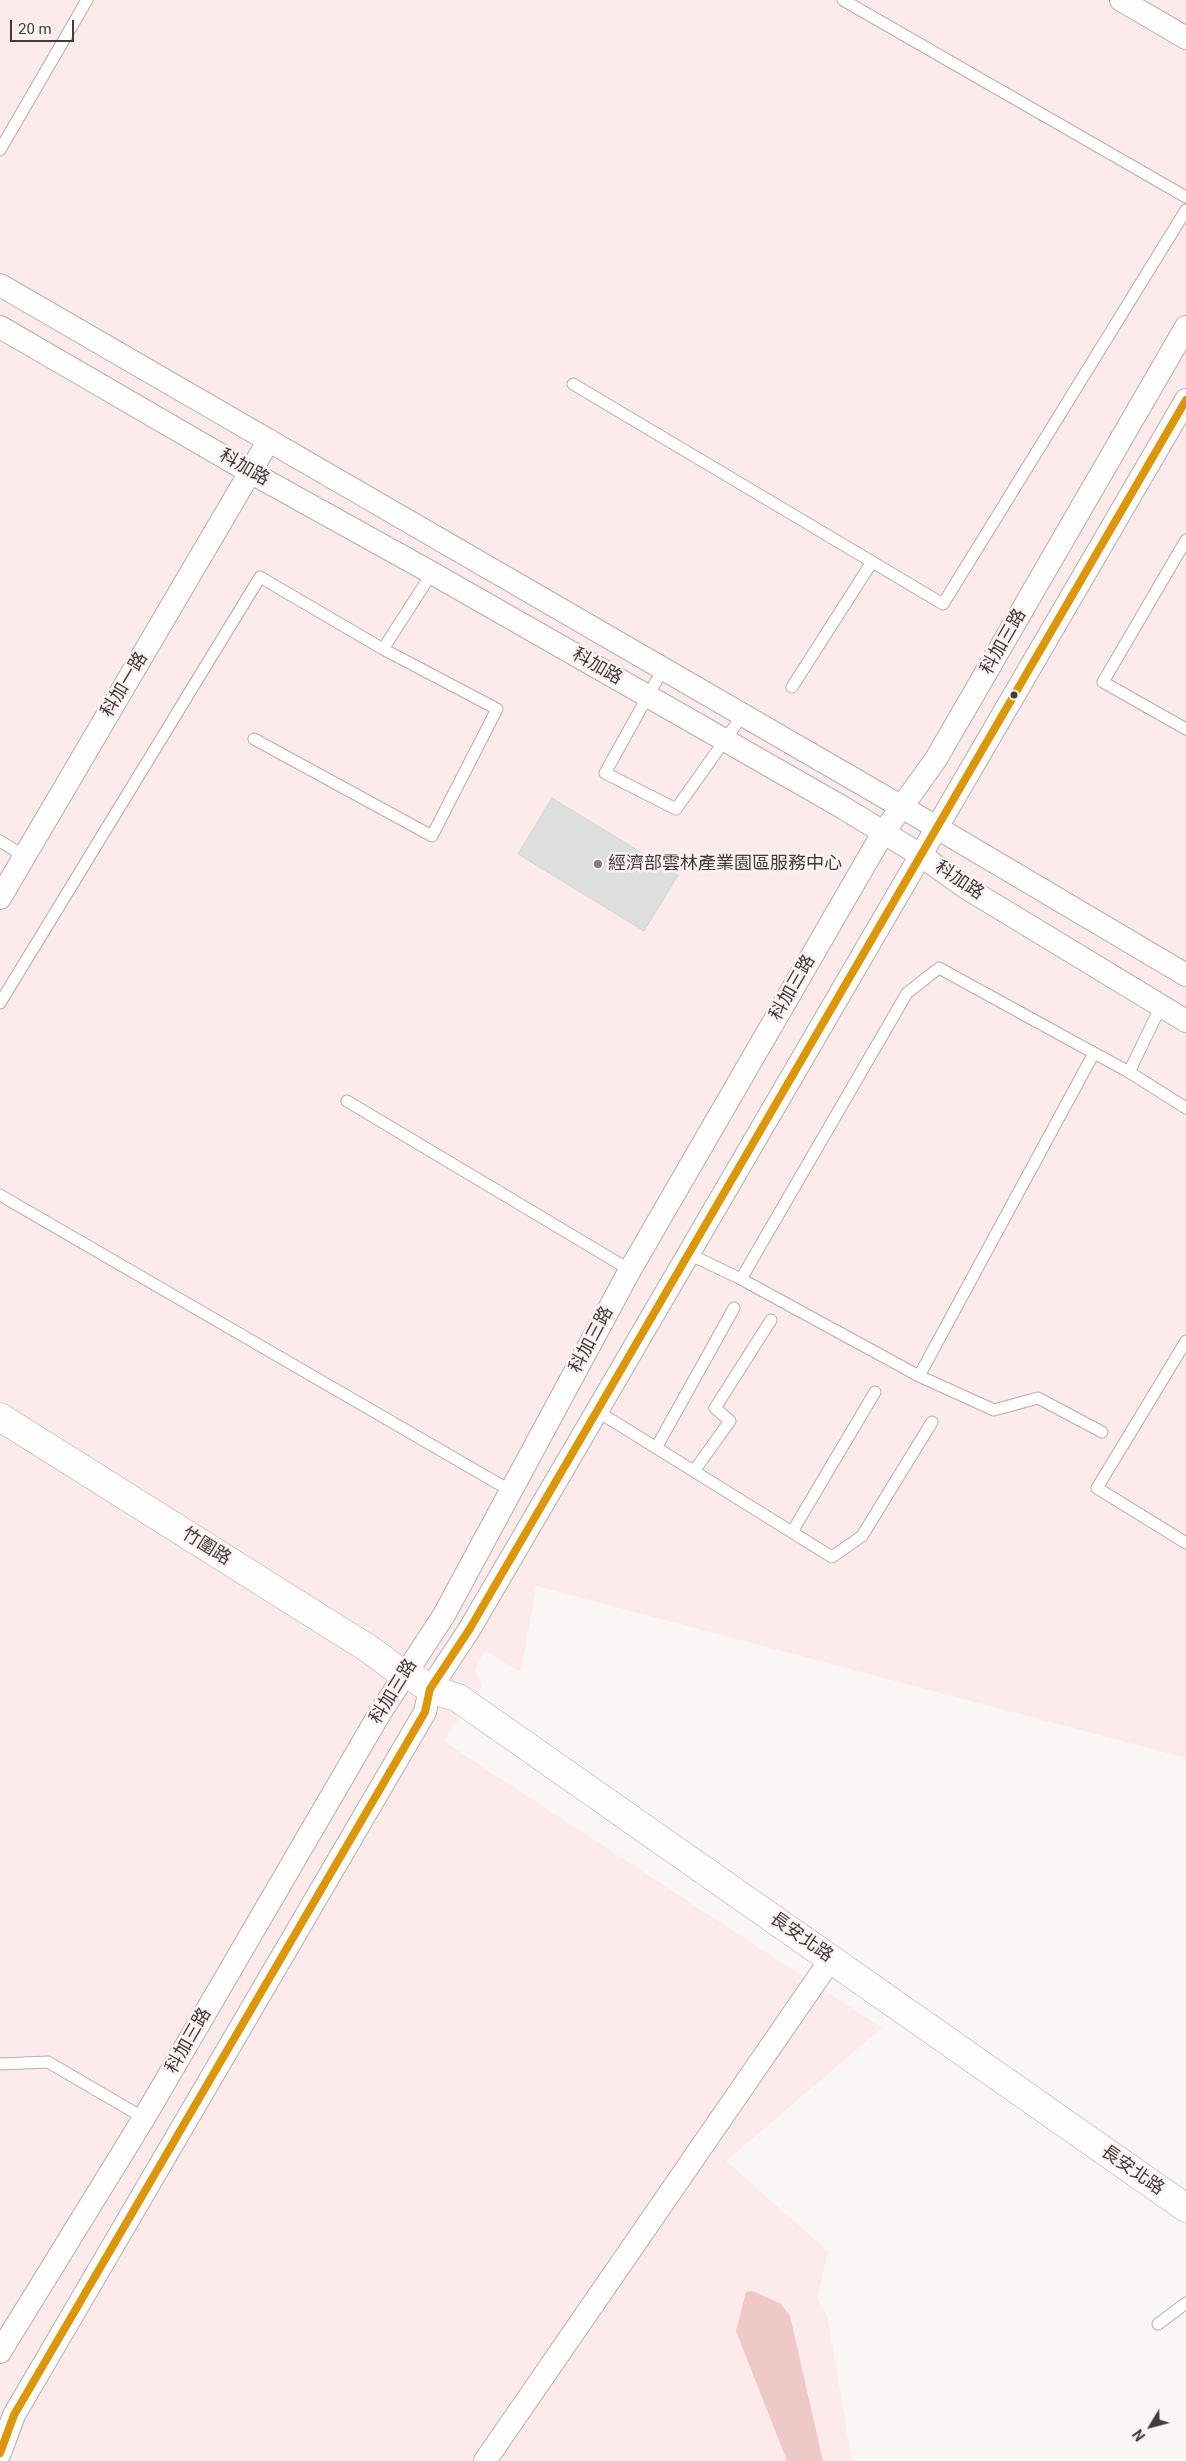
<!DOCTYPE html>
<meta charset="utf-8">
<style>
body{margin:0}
#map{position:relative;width:1186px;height:2461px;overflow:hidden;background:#fbf6f6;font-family:Roboto,sans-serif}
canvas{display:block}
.north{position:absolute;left:1126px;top:2401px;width:50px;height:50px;-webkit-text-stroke:4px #fef3f3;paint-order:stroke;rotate:233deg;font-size:14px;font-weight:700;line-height:20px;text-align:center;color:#443a3a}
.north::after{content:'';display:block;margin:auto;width:18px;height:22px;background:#443a3a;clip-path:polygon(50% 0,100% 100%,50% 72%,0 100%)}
.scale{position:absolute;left:10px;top:20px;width:64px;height:22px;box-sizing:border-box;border:2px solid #443a3a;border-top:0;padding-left:6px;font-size:15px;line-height:18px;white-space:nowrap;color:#443a3a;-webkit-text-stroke:4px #fef3f3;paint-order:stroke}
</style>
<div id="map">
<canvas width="1186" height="2461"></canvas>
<div class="north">N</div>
<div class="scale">20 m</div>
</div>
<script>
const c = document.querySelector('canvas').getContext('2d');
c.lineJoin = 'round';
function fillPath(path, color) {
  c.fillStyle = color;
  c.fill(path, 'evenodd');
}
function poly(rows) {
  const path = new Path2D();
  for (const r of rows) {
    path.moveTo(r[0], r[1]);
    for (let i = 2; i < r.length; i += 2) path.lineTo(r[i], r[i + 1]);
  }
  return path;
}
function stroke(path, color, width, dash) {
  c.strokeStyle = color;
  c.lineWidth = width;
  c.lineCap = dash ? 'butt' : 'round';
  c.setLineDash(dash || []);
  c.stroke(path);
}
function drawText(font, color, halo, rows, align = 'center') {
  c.font = font + ' Roboto,"Noto Sans TC",sans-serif';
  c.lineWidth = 5;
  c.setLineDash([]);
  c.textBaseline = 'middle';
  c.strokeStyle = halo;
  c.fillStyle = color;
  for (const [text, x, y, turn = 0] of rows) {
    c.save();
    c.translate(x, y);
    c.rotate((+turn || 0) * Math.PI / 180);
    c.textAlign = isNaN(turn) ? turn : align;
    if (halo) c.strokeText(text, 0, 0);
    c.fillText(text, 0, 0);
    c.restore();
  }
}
fillPath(poly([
 [0,0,1186,0,1186,1758,536,1586,521,1672,485,1651,475,1669,482,1686,443,1741,882,2028,726,2161,828,2251,817,2299,827,2315,852,2461,0,2461]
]), '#fcebea');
fillPath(poly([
 [753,2291,781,2304,790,2316,823,2461,787,2461,736,2331,746,2292]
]), '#efc8c8');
const building = poly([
 [552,798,678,875,644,931,518,854,552,798]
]);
fillPath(building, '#dddfdf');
stroke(building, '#d3d6d6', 1);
const lane = poly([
 [843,0,1186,197],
 [0,150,87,0],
 [573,384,943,604,1186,210],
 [1186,540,1103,682,1186,729],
 [663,669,605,773,676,809,742,716],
 [792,687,872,562],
 [254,739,432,836,497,709,383,649,432,573],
 [0,841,24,856],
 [0,1003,260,577,383,649],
 [1161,1006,1129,1072,1186,1108],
 [1094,1053,1129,1072],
 [347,1101,630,1270],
 [0,1195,511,1491],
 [689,1254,741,1279,907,993,939,968,1094,1053,919,1376,994,1410,1038,1398,1102,1432],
 [741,1279,919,1376],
 [1186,1341,1097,1488,1186,1543],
 [597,1411,832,1557,862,1536,932,1422],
 [656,1448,734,1308],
 [694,1471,730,1421,715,1408,771,1320],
 [792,1532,875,1392],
 [0,2064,48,2062,144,2118],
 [1158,2324,1186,2303]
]);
const street = poly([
 [1121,0,1186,38],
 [0,285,902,807,1186,975],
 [0,327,250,472,432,573,842,807,922,856,965,887,1186,1021],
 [0,898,269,440],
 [0,2352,144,2118,380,1713,444,1615,630,1270,883,833,936,759,1186,327],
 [0,2453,14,2415,425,1712,430,1689,469,1630,597,1411,1186,400],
 [485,2461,831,1959]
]);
const secondary = poly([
 [0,1417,369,1649,404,1675,411,1676,430,1689,458,1698,1186,2208]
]);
stroke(lane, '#b6aeae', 13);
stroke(street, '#b6aeae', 24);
stroke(secondary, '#b6aeae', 29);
stroke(lane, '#fefefe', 11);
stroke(street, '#fefefe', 22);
stroke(secondary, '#fefefe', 28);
stroke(poly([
 [0,2453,14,2415,425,1712,430,1689,469,1630,597,1411,1186,400]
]), '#dc9609', 8);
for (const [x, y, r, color] of [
 [1014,695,4.5,"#443a3a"],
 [598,864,5,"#847c7c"]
]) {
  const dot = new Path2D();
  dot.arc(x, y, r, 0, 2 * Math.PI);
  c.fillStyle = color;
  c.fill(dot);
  stroke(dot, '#fef3f3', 2);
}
drawText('18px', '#443a3a', '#fef3f3', [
 ["科加路",244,468,30],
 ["科加三路",1004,642,-60],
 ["科加路",597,667,30],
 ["科加一路",125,685,-59],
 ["科加路",959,881,34],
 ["科加三路",793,988,-60],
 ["科加三路",592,1340,-62],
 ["竹圍路",206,1547,32],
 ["科加三路",394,1692,-58],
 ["長安北路",801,1938,35],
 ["科加三路",189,2041,-60],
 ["長安北路",1132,2171,35]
]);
drawText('18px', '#443a3a', '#fef3f3', [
 ["經濟部雲林產業園區服務中心",608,864]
], 'left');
</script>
